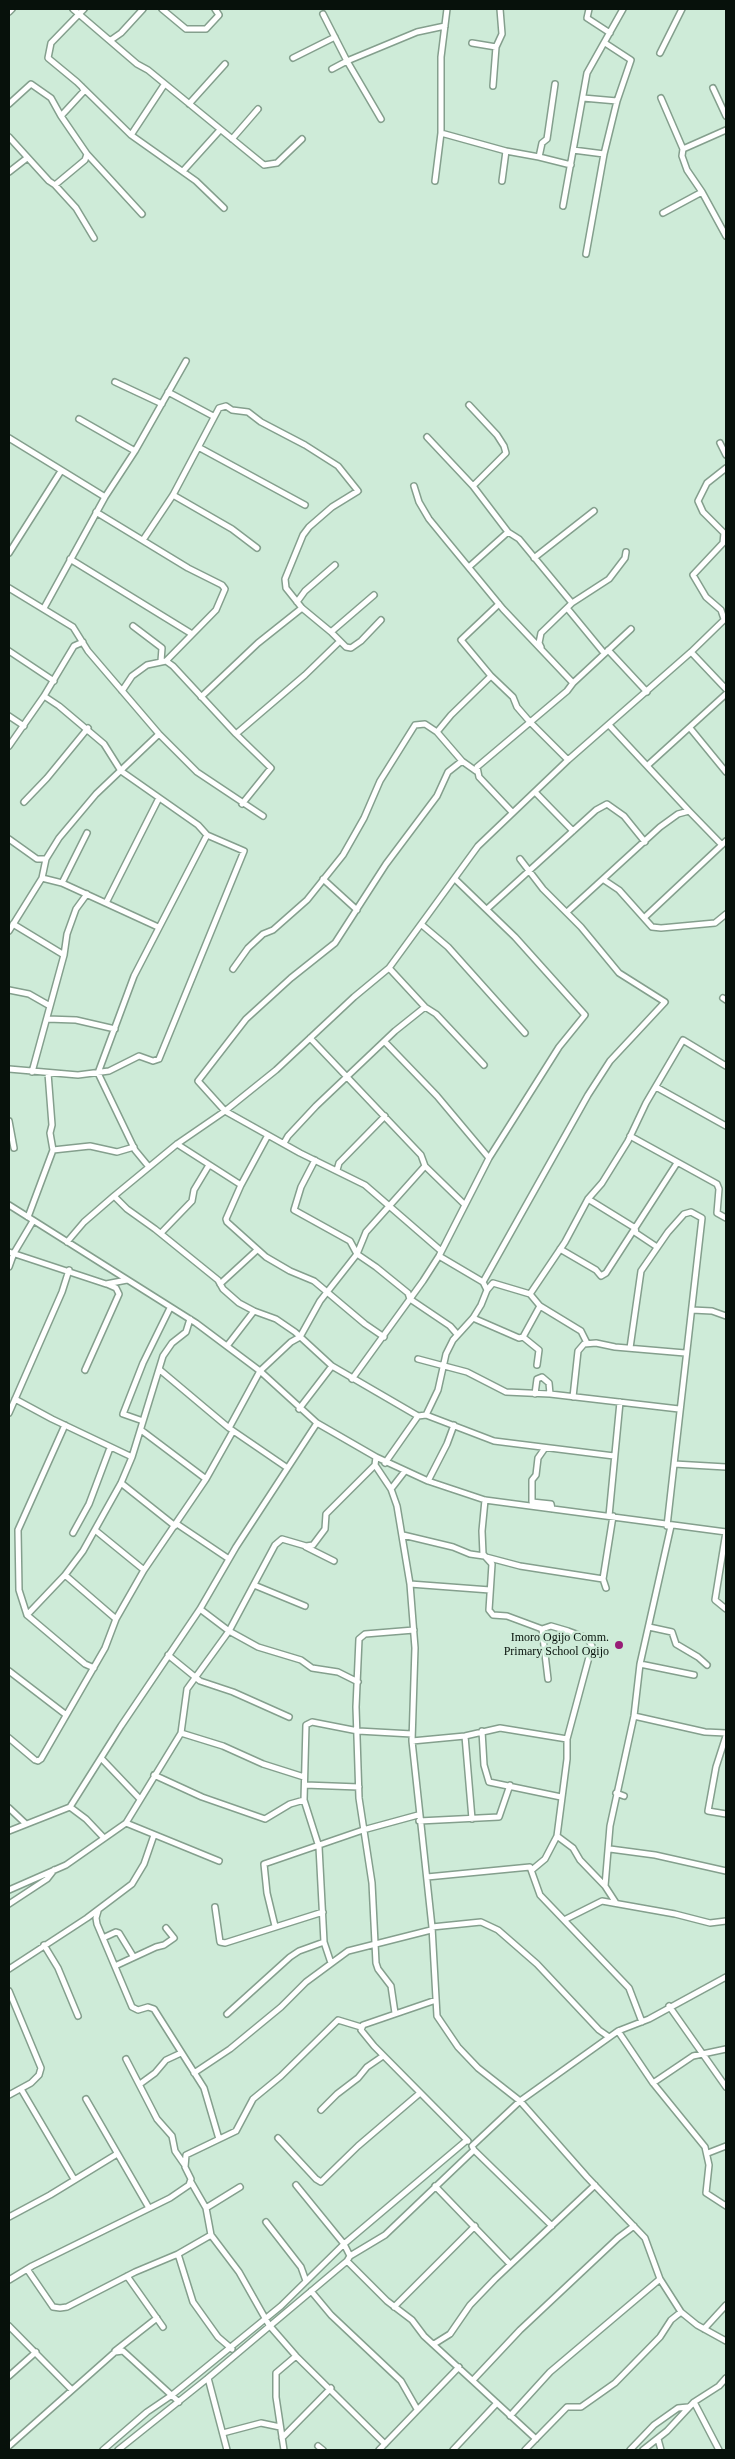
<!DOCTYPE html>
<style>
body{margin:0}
#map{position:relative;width:735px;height:2459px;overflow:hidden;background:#ceebd8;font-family:Georgia,serif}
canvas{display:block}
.frame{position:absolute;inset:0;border:10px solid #07110b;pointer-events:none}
</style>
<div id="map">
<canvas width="735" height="2459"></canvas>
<div class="frame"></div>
</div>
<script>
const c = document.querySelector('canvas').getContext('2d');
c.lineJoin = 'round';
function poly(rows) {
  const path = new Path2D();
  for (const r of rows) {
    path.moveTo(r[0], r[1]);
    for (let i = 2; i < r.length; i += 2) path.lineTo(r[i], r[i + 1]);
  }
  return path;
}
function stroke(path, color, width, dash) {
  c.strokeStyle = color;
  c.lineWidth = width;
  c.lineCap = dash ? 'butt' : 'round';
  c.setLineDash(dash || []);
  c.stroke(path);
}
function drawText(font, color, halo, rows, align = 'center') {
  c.font = font + ' Georgia,serif';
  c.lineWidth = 5;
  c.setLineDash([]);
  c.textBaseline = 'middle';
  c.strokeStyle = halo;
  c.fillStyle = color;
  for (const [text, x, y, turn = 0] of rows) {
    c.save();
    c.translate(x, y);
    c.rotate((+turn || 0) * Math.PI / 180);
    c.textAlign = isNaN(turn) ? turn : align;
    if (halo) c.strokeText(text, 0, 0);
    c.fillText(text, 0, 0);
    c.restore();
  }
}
const minor = poly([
 [73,9,137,64,148,70,264,165,277,163,302,139],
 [84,9,51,43,48,58,77,82,131,135,164,85],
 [162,9,186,29,206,29,219,15,215,9],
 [589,9,587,18,610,33],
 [9,12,12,9],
 [323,14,347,61,332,69],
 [111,40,121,33,143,9],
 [472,43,496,47],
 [660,53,682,9],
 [293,58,335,37],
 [493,86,496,47,502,34,500,9],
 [82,87,84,91,61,116,87,154,142,214],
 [713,88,726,116],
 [583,98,617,101],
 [661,98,683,149],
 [9,104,31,84,51,98,61,116],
 [189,104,225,64],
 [381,119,347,61,417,32,445,26],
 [441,133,506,151,502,181],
 [131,135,196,181,224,208],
 [9,137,49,181,55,185,85,160,87,154],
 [232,139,258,109],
 [573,150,604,154],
 [506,151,539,157,542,143,547,139,555,84],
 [539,157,571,165],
 [183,171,220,130],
 [9,172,27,158],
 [435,181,441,133,441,57,447,9],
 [55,185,76,208,94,238],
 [563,206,587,73,623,9],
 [663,213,702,192],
 [726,236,702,192,687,170,682,156,683,149,726,130],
 [586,254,604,154,617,101,631,60,605,43],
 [115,382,162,404],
 [168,392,213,416],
 [469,405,497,435,504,446,506,453,473,486,508,532,519,539,572,603,541,633,539,643,541,647],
 [79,419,135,451],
 [427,437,473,486],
 [9,438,105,497],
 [720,443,726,455],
 [200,448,305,505],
 [414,486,419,502,429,519,447,541,503,609,573,683],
 [173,495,232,529,257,548],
 [96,512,188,568,222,585,225,589,216,610,166,661],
 [143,540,173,495,219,408,226,406,232,410,248,412,261,422,305,445,338,466,358,491,332,507,309,527,303,535,285,579,286,588,302,608,331,632],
 [9,553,61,471],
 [534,558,594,511],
 [70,559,192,634],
 [470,566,508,532],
 [9,588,73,627,88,651,159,734,197,772,263,816],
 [374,595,331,632,346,647,351,648,361,641,381,620],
 [297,602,305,591,335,565],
 [572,603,609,579,625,558,626,552],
 [44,608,105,497,135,451,186,361],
 [567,608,604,653],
 [724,619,721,610,706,597,693,575,723,543,724,533,703,512,698,501,707,483,726,468],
 [133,626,162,648,161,661],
 [608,650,647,692],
 [9,651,54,681],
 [691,652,726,689],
 [491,676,461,640,499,604],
 [122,691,132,676,147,665,166,661,173,666,236,734,271,768,242,804],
 [201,697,258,643,302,608],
 [9,716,24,726],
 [609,725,689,811],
 [690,728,726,772],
 [236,734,305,675,339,642],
 [9,746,44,696,74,646,83,642],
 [462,761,437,732,451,715,491,676,513,697,517,707,530,722,568,760],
 [648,765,726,694],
 [535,792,573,831],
 [24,802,47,778,88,728],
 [512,812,479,777,477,767,567,691,573,683,631,629],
 [9,839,37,859,46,859],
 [42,878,62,883,158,927],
 [323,879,357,910],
 [604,880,619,890,652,927,661,928,715,923,726,914],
 [62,883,87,833],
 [106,903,159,798],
 [487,909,596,810,607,804,624,816,645,842],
 [567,912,660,827,678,814,689,811,722,845],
 [645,917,726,841],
 [13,924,64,955],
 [422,925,448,947,525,1033],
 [9,931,42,878,46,859,59,838,96,794,159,734],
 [389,968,425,1007,436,1014,484,1065],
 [233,969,248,948,263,934,273,930,307,900,343,855,364,818,380,781,415,725,425,724,437,732],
 [9,990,29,994,50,1006],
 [723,998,726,1000],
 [47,1019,76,1020,115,1029],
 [310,1038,421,1155,425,1166,464,1204],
 [385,1042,437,1096,489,1158],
 [9,1069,78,1075,109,1071,139,1056,153,1061,159,1059,244,851,207,835,198,825,121,771,104,744,59,706,44,696],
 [32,1072,64,955,67,934,76,909,87,894],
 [656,1087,726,1126],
 [9,1121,14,1148],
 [268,1135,241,1185,226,1219,227,1222,266,1257,290,1271,314,1281,365,1324,384,1337],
 [630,1136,717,1184,719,1189,717,1213,726,1218],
 [284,1143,288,1136,316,1106,395,1031,425,1007],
 [177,1144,241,1185],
 [53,1150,90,1146,117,1152,134,1147],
 [315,1160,301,1187,294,1210,350,1241,357,1254,376,1267,408,1293,410,1299,450,1326,457,1334],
 [149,1167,135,1150,98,1073,134,976,207,835],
 [337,1170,339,1163,385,1116],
 [114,1196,127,1209,155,1229,218,1280,223,1289,239,1303,254,1311,276,1319,295,1332,332,1366,418,1416],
 [588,1199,635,1228,636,1233,657,1247],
 [9,1205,196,1323,260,1371,317,1423,376,1457,375,1465,391,1489,397,1506,410,1584,415,1648,412,1741,432,1927,437,2016,458,2047,478,2068,520,2101,587,2177,645,2238,660,2279,681,2312,697,2325,726,2341],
 [28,1217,53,1150,50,1133,52,1125,48,1073],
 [161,1233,192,1201,194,1190,209,1165],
 [67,1242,84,1222,114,1196,177,1144,225,1111,276,1070,354,997,389,968,478,846,568,760,691,652,726,618],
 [560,1249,596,1270,601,1276,606,1273,677,1163],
 [440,1250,365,1185,300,1153,225,1111,198,1081,246,1019,291,978,335,943,386,864,437,796,448,772,462,761,476,771],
 [9,1252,106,1284,127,1280],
 [439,1256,483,1282],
 [9,1267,14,1253,33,1221],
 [220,1284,257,1250],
 [487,1290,493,1283,530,1294,540,1306,581,1331,587,1343],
 [530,1294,565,1242,588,1199,602,1183,628,1141,646,1103,683,1040,726,1066],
 [692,1310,712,1311,726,1316],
 [473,1318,519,1338,523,1337,540,1306],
 [523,1337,539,1350,537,1365],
 [227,1346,254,1311],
 [630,1348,641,1271,668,1232,684,1214,691,1212,702,1218,667,1526],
 [418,1359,467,1372,506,1392,550,1394,679,1409],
 [85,1370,119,1294,116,1288,107,1284],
 [160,1370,229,1428,286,1467],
 [352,1379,423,1281,439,1256,489,1158,559,1047,585,1015,515,937,456,880],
 [535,1394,537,1379,542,1377,549,1383,550,1394],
 [573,1397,578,1351,584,1344,596,1343,615,1347,685,1353],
 [15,1399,52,1419,132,1457],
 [299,1409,332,1366],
 [9,1413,62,1292,69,1270],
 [426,1415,494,1441,614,1456],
 [143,1421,123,1414,143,1363,170,1308],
 [65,1425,18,1530,19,1590,27,1615,85,1664,94,1668],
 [229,1428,260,1371,291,1342,300,1337,320,1301,357,1254,366,1232,425,1166],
 [141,1430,206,1479],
 [545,1448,538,1458,536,1475,532,1480,532,1502,551,1504,552,1509],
 [376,1457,428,1481,485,1500,726,1532,715,1600,726,1609],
 [385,1463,418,1416,426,1415,438,1390,446,1354,453,1340,473,1318,481,1305,487,1290,483,1282,588,1095,610,1061,665,1002,619,973,581,927,543,889,520,859],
 [674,1464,726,1467],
 [428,1481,447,1444,454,1425],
 [121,1483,175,1526],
 [391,1489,405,1471],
 [485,1500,482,1531,483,1554,492,1564,489,1610,493,1615,507,1616,542,1629,548,1679],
 [609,1516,620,1402],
 [177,1524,229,1559],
 [95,1530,144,1570],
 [73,1533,89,1504,110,1448],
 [403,1535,453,1547,470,1554,484,1556],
 [306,1547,334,1561],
 [486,1557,520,1566,603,1579],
 [410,1584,490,1590],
 [254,1585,305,1606],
 [606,1588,603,1579,613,1516],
 [200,1609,229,1631,258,1647,301,1660,312,1668,338,1672,358,1682],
 [27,1615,65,1575],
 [116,1619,65,1575,83,1551,121,1483,132,1457,163,1356,172,1343,186,1332,190,1319],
 [649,1627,672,1632,676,1644,698,1657,707,1665],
 [542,1629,551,1626,568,1631,587,1638,592,1646,567,1739],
 [168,1655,200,1681,233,1692,289,1717],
 [640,1664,694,1675],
 [9,1671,65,1714],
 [634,1716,705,1732,726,1733],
 [482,1731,484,1765,489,1782,561,1797],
 [181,1733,223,1746,263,1764,304,1777],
 [465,1736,472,1819],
 [726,1736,716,1767,708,1811,726,1814],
 [9,1738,35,1760,38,1761,41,1759,105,1648,116,1619,144,1570,206,1479,233,1431],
 [412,1741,465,1736,500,1728,567,1739,567,1759,557,1836,545,1859,533,1869],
 [101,1758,139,1798],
 [154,1775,202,1797,265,1819,290,1804,304,1800],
 [305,1785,359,1787],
 [616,1793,624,1796],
 [70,1807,86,1819,104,1838],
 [9,1808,26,1824],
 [419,1821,499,1817,510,1785],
 [126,1823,219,1861],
 [9,1831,70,1807,121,1726,200,1609,236,1547,317,1423],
 [557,1836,573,1848,580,1860,605,1886],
 [610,1849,655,1855,726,1871],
 [427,1877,530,1867,540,1895,629,1988,642,2022],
 [9,1890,66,1865,126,1823,181,1733,187,1689,229,1631,275,1545,282,1539,306,1546,313,1545,325,1529,326,1514,375,1465],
 [616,1903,605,1886,610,1826,634,1716,640,1664,671,1526],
 [9,1904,47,1879,54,1870],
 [215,1907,220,1942,225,1943,323,1912],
 [98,1911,96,1918,97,1924,132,2007,138,2010,148,2007,154,2009,204,2088,219,2139],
 [564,1920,602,1901,675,1914,710,1923,726,1921],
 [275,1926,267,1893,264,1864,363,1830,418,1815],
 [432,1927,481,1922,498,1930,537,1964,599,2030,609,2037],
 [103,1938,116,1932,119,1933,133,1956],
 [44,1945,58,1968,78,2016],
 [331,1963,324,1942,319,1847,304,1800,306,1725,312,1722,358,1731,412,1734],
 [115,1966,156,1947,164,1945,174,1938,166,1928],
 [9,1969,87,1918,132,1884,144,1864,154,1835],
 [9,1991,41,2068,39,2075,31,2083,9,2095],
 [436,2000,363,2025,361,2030,374,2046,468,2141],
 [669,2006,726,2087],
 [395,2013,391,1986,378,1969,376,1963,372,1883,359,1798,356,1707,359,1639,365,1634,414,1630],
 [227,2014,290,1957,299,1951,324,1942],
 [618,2031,653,2083,705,2147,709,2165,706,2193,726,2206],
 [126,2059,157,2119,172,2136,175,2151,184,2164],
 [194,2073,230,2049,281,2007,306,1982,348,1951,431,1930],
 [653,2083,693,2056,726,2049],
 [140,2084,155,2073,166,2060,181,2053],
 [21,2089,74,2179],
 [86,2099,149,2208],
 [321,2110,337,2094,358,2078,367,2067,383,2056],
 [278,2138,316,2179,321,2182,358,2146,420,2093],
 [474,2150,552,2226],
 [708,2153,726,2146],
 [191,2182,206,2208,211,2235,239,2272,269,2325,296,2356,385,2444],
 [296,2185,344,2244,350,2256],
 [435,2186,510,2264],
 [206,2208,240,2187],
 [9,2217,50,2195,117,2154],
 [266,2222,301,2267,306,2281],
 [211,2235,178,2254,193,2302,218,2337,232,2349],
 [347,2261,387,2301,412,2320,424,2336,536,2439],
 [27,2269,53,2307,60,2308,67,2307,135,2272,178,2254],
 [127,2276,163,2327],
 [9,2280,32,2266,170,2198,189,2185,191,2179,185,2167,186,2155,236,2131,253,2099,281,2076,338,2020,361,2027],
 [311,2291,331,2315,401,2381,417,2409],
 [394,2307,475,2226],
 [9,2326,72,2390],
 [704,2329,726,2305],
 [434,2344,450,2334,470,2305,495,2279,595,2185],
 [115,2351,157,2318],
 [9,2376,36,2352],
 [208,2378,227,2450],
 [474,2379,520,2330,618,2238,634,2226],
 [694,2402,719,2450],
 [510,2416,550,2372,660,2279],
 [223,2433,261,2423,280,2427],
 [282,2438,331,2388],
 [658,2439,661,2450],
 [9,2446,115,2352,123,2351,179,2402],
 [318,2446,323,2450],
 [103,2450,147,2412,172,2395,281,2306,344,2244,467,2140],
 [118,2450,208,2378,347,2261,350,2256,385,2235,474,2150,472,2146,520,2101,618,2031,649,2019,726,1977],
 [284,2450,276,2397,276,2373,296,2356],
 [379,2450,459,2367],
 [453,2450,497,2403],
 [525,2450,567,2407,581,2407,615,2383,660,2337,671,2320,681,2312],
 [630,2450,654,2425,678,2408,688,2407],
 [643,2450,667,2431,694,2402,719,2386,726,2378]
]);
stroke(minor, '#849f8d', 8);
stroke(minor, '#fff', 5);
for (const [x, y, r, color] of [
 [619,1645,5,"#981d76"]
]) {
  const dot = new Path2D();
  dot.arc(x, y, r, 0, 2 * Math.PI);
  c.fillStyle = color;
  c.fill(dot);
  stroke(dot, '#ceebd8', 2);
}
drawText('12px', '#07110b', '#ceebd8', [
 ["Imoro Ogijo Comm.",609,1638],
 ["Primary School Ogijo",609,1652]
], 'right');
</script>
